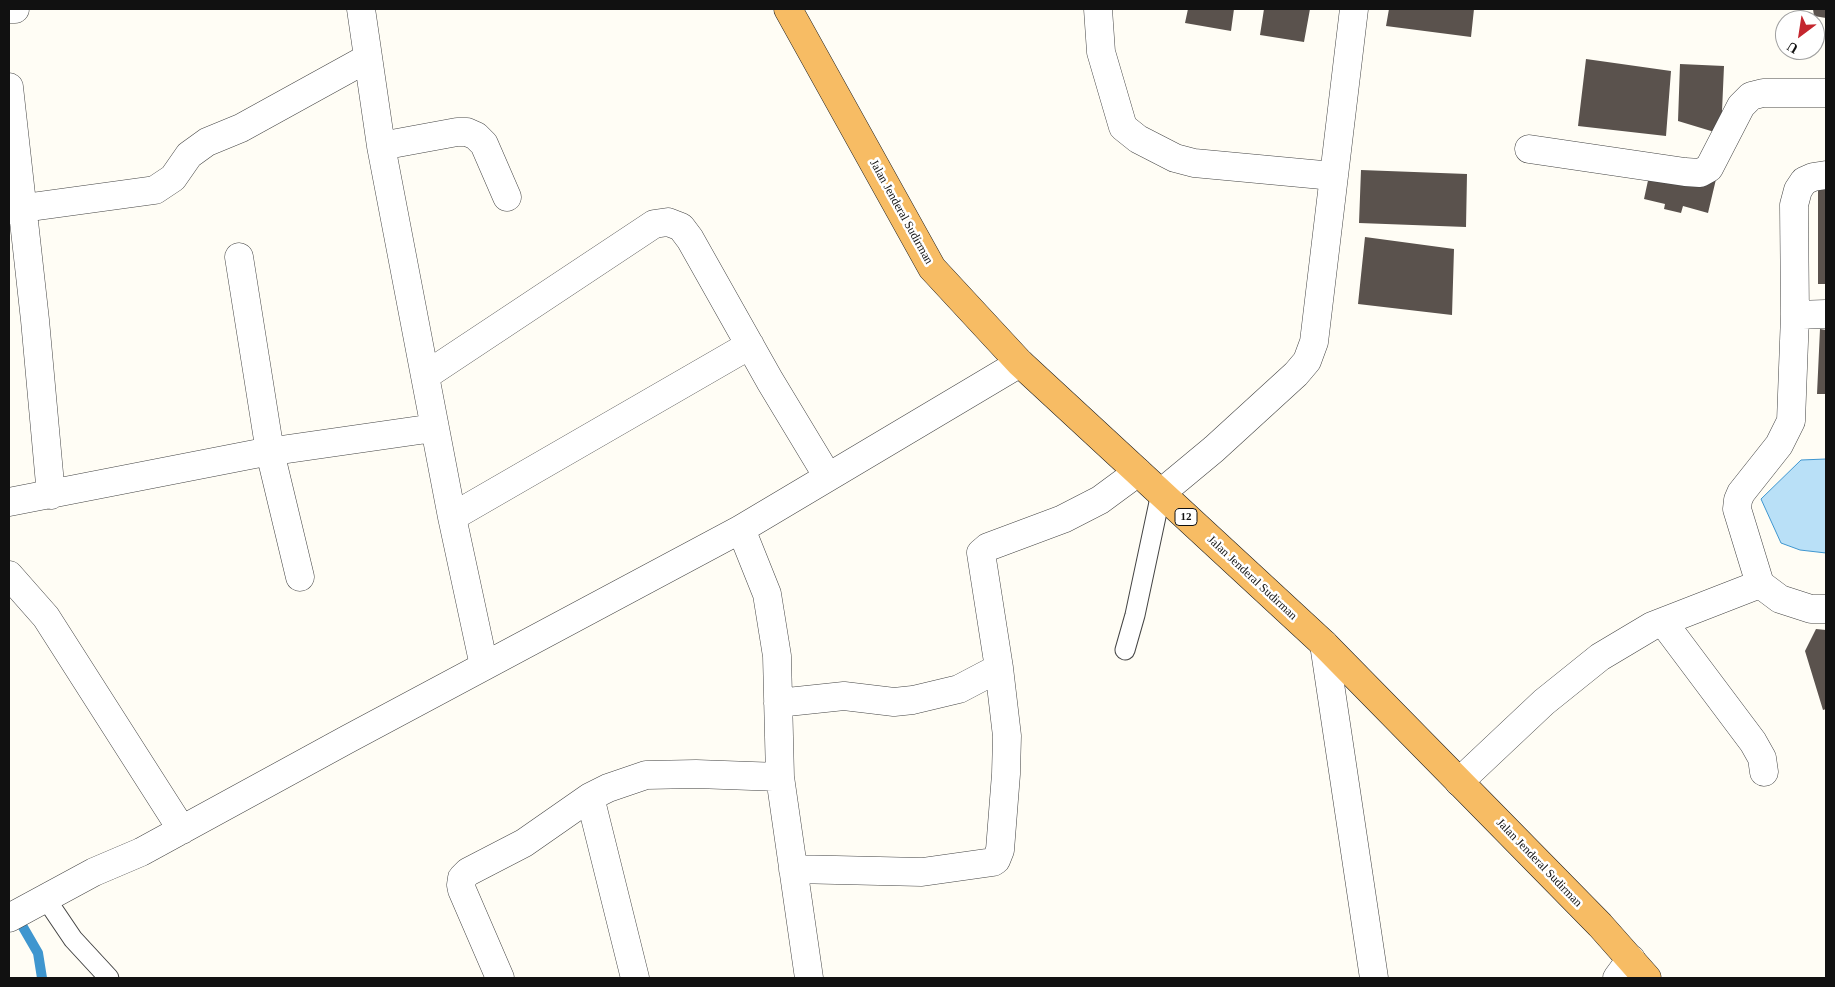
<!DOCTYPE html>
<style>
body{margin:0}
#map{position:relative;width:1835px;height:987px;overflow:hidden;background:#fffdf5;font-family:"Times New Roman",serif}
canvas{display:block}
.frame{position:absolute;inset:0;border:10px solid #111;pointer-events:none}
.north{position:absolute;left:1775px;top:10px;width:50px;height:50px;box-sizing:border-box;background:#fff;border:1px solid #a0a0a0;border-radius:50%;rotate:211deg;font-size:14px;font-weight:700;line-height:20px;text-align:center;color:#111}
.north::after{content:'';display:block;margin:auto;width:18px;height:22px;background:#c4262e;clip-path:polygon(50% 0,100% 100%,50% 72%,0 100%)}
</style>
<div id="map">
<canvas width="1835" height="987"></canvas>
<div class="frame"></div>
<div class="north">U</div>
</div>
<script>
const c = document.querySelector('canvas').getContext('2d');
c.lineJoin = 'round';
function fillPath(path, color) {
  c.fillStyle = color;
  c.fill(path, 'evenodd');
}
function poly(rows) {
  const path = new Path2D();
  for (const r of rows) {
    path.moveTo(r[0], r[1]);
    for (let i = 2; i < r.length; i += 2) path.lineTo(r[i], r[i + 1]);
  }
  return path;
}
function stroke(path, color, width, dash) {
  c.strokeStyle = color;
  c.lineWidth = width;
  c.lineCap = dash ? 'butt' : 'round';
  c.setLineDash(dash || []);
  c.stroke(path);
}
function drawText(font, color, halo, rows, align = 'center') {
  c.font = font + ' "Times New Roman",serif';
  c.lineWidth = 5;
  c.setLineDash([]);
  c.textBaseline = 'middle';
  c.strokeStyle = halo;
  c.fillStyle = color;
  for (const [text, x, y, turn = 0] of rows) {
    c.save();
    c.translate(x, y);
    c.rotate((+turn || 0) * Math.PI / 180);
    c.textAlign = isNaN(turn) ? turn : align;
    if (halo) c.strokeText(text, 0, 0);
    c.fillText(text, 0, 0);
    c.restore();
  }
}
const water = poly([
 [1826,459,1826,553,1800,550,1781,543,1761,499,1801,460,1826,459]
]);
fillPath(water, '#b9e0f7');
stroke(water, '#3f96cf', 1);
stroke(poly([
 [16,915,38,953,42,978]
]), '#3f96cf', 10);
fillPath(poly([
 [1188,9,1234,9,1231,31,1185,23],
 [1264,9,1310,9,1304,42,1260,35],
 [1389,9,1474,9,1471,37,1386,26],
 [1813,9,1826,9,1826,18,1814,16],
 [1586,59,1671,71,1666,136,1578,126],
 [1680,64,1724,66,1721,134,1678,121],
 [1652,162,1717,175,1708,213,1683,206,1681,213,1664,209,1665,204,1644,199],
 [1361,170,1467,174,1466,227,1359,223],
 [1818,183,1826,183,1826,284,1818,284],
 [1365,237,1454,249,1452,315,1358,304],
 [1820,329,1826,330,1826,394,1817,394],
 [1816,629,1826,630,1826,709,1823,710,1805,651]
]), '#5a524d');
const service = poly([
 [1125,650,1135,615,1161,493],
 [46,899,73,939,109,978]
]);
const minor = poly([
 [9,9,15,9],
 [361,9,381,146,452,517,484,666],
 [1098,9,1101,52,1123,127,1138,139,1175,158,1194,163,1333,176],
 [9,87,35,320,51,495],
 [381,146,457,132,467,132,476,136,484,144,507,197],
 [1529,149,1685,172,1700,173,1709,168,1741,106,1751,96,1763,93,1826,93],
 [9,210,155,190,173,178,189,155,207,142,241,128,368,58],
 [239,257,270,452,300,577],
 [1795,315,1826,314],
 [425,376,654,224,668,222,681,227,690,239,770,381,828,477],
 [1161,493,1214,449,1296,374,1307,361,1314,342,1354,9],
 [9,502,260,453,434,428],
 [452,517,750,345],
 [741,529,767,594,777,656,780,777,809,978],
 [9,575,46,617,182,830],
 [1760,584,1780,599,1811,609,1826,609],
 [1663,622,1753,742,1762,758,1764,772],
 [1324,644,1374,978],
 [778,703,844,696,894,702,913,700,959,689,999,668],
 [1459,782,1544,702,1600,657,1652,626,1760,584,1737,509,1738,500,1741,493,1779,445,1791,421,1795,315,1794,205,1798,190,1804,181,1813,177,1826,175],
 [590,797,635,978],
 [793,869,922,872,993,862,996,860,1000,850,1006,774,1007,736,999,668,981,553,988,547,1063,519,1100,500,1138,472],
 [9,918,94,872,141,852,348,739,741,529,1020,363],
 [500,978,462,890,461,885,462,878,468,872,524,843,590,797,608,788,646,775,696,774,780,777],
 [1617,978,1631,959]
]);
const trunk = poly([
 [788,9,932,268,1020,363,1324,644,1600,925,1647,978]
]);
stroke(service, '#444', 21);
stroke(minor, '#444', 29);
stroke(trunk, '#222', 29);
stroke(service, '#fff', 19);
stroke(minor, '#fff', 28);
stroke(trunk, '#f7bc64', 28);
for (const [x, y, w] of [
 [1186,517,22]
]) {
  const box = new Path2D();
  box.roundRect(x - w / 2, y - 8.5, w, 17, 4);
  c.fillStyle = '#fff';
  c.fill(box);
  stroke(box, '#111', 1);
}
drawText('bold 11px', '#111', null, [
 ["12",1186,517]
]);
drawText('12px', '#111', '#fff', [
 ["Jalan Jenderal Sudirman",901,212,61],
 ["Jalan Jenderal Sudirman",1252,578,43],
 ["Jalan Jenderal Sudirman",1539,863,46]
]);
</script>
